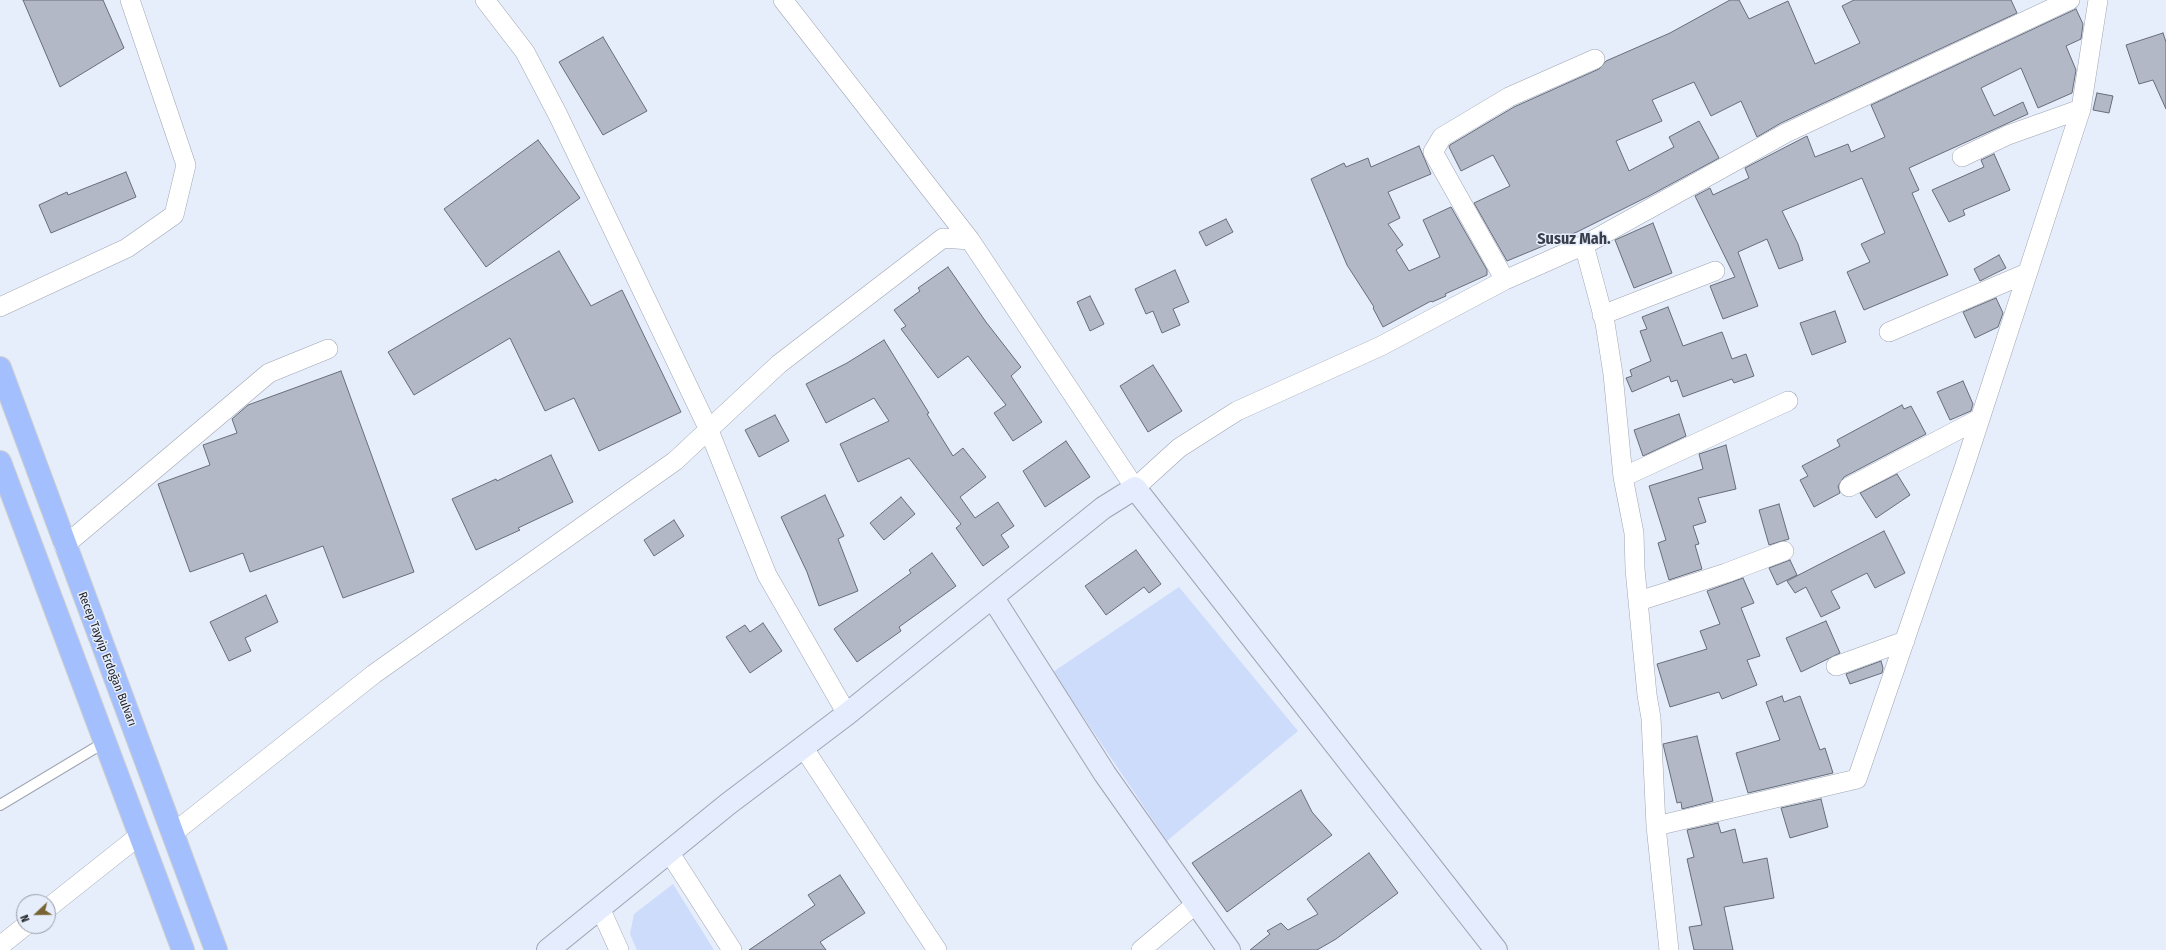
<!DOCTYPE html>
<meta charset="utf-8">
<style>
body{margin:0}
#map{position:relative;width:2166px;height:950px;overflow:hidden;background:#e6edfb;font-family:"Fira Sans Condensed",sans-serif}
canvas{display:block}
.north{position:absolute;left:16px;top:894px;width:40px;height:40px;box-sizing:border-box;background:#e6edfb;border:1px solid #979ca6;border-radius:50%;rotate:248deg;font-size:11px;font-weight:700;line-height:16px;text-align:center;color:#202227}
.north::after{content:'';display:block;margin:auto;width:14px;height:18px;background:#786333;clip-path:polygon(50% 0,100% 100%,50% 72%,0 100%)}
</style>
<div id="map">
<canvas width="2166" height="950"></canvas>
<div class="north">N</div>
</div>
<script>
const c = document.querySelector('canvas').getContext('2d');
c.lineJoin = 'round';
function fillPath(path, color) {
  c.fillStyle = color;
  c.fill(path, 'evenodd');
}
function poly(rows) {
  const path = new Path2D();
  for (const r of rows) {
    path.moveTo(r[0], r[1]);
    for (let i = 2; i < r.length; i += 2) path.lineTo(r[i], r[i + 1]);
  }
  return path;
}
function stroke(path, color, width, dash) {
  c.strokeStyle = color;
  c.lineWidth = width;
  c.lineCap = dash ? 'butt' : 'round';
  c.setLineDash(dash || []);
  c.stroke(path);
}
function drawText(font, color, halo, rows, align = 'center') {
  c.font = font + ' "Fira Sans Condensed",sans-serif';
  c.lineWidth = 3;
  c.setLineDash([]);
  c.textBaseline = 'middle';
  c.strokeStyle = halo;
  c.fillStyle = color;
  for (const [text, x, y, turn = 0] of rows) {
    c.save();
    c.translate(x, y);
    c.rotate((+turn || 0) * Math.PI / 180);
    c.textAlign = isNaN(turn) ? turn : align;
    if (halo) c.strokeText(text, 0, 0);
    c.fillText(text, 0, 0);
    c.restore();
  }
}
fillPath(poly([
 [1179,587,1298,731,1167,841,1053,672],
 [673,884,714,950,637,950,630,934,634,914]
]), '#cedcfc');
const building = poly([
 [23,0,103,0,124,48,60,87,23,0],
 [1730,0,1739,0,1749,19,1788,1,1815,64,1860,43,1842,6,1854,0,2011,0,2017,13,1781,123,1757,137,1741,101,1711,116,1694,82,1652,100,1662,121,1616,141,1629,171,1674,147,1669,137,1699,121,1719,158,1649,196,1577,232,1507,261,1474,203,1510,186,1493,155,1461,171,1449,147,1450,145,1514,107,1599,69,1606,61,1670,33,1730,0],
 [2076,9,2083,24,2081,39,2066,46,2076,70,2072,93,2038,108,2021,68,1981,88,1994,116,2023,102,2028,114,1909,168,1919,190,1912,193,1948,275,1864,310,1847,272,1870,262,1861,244,1885,233,1862,178,1782,211,1798,244,1803,260,1779,269,1767,239,1738,252,1758,306,1723,319,1710,286,1735,277,1695,196,1710,188,1713,195,1749,178,1745,168,1807,136,1815,157,1848,144,1851,152,1885,137,1871,105,2076,9],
 [2163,33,2166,42,2166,109,2153,80,2139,84,2126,45,2163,33],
 [603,37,647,111,603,135,559,62,603,37],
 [2097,93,2113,96,2109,113,2093,110,2097,93],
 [538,140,580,198,486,267,444,209,538,140],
 [1419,146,1431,174,1388,192,1400,218,1388,224,1403,245,1396,250,1409,271,1440,257,1423,220,1451,207,1487,270,1487,275,1445,294,1446,296,1432,302,1431,301,1383,327,1373,308,1374,307,1347,265,1311,179,1344,163,1346,167,1368,158,1371,167,1419,146],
 [1994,154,2010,190,1963,210,1965,215,1949,222,1932,190,1984,167,1981,160,1994,154],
 [126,172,136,197,51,233,39,205,67,192,68,195,126,172],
 [1226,219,1233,232,1206,246,1199,232,1226,219],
 [1653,223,1672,273,1634,288,1615,240,1653,223],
 [559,251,591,306,622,290,681,412,599,451,574,398,545,411,510,338,414,395,388,352,559,251],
 [1999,255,2006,268,1980,281,1974,269,1999,255],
 [948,267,986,322,1021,367,1011,376,1042,422,1013,441,994,413,1006,405,968,356,938,378,901,329,906,326,894,310,920,291,918,288,948,267],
 [1175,270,1189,302,1173,309,1180,325,1162,333,1153,311,1146,314,1135,289,1175,270],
 [1090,296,1104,324,1090,331,1077,302,1090,296],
 [1996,298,2003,313,1998,327,1975,338,1963,312,1996,298],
 [1668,307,1683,346,1722,332,1732,359,1746,354,1754,376,1734,383,1732,379,1683,397,1677,380,1671,382,1669,376,1632,392,1626,378,1632,376,1630,370,1651,361,1640,331,1647,329,1642,317,1668,307],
 [1835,311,1846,342,1812,355,1800,323,1835,311],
 [884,340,929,413,927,414,953,456,963,448,986,477,960,497,975,518,998,502,1014,526,1001,535,1009,547,983,566,956,528,961,524,909,458,858,482,840,444,889,421,874,398,826,423,806,384,847,363,884,340],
 [1153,365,1182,411,1148,432,1120,386,1153,365],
 [341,371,414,572,343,598,323,546,250,572,243,553,190,572,158,484,210,465,203,445,237,433,232,419,248,405,341,371],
 [1963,381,1973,404,1971,411,1950,420,1937,392,1963,381],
 [1902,405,1904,409,1911,406,1926,434,1844,477,1838,486,1840,493,1814,507,1800,480,1808,476,1802,466,1840,446,1837,440,1902,405],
 [1679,414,1686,436,1643,456,1634,430,1679,414],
 [775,415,789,441,759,457,745,430,775,415],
 [1066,441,1090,477,1045,507,1023,471,1066,441],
 [1726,445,1736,489,1698,498,1706,522,1693,526,1699,544,1695,545,1702,569,1669,580,1658,543,1666,540,1649,486,1703,469,1699,454,1726,445],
 [551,455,573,502,518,528,520,530,476,550,452,499,496,479,497,481,551,455],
 [1897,474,1910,495,1876,518,1860,493,1897,474],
 [825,495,844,536,838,539,858,591,819,606,807,572,781,517,825,495],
 [901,497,915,514,884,540,870,523,901,497],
 [1779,504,1789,539,1769,545,1759,510,1779,504],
 [674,520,684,536,654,556,644,540,674,520],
 [1884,531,1905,573,1875,588,1867,573,1831,591,1840,608,1821,617,1806,587,1795,593,1787,581,1884,531],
 [1136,550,1161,584,1149,593,1144,587,1106,615,1085,586,1136,550],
 [932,553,956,586,899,627,901,631,857,662,834,629,911,573,909,570,932,553],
 [1790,560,1797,575,1777,585,1769,568,1790,560],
 [1743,578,1754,603,1741,608,1760,656,1747,660,1757,685,1722,699,1719,692,1670,707,1657,664,1707,649,1700,631,1720,624,1707,591,1743,578],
 [266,595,278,622,245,638,251,651,229,661,210,622,266,595],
 [1826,621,1840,653,1801,672,1786,638,1826,621],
 [763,623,782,651,750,673,726,637,745,625,750,632,763,623],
 [1881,661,1883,668,1882,673,1850,684,1846,674,1881,661],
 [1782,696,1784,702,1800,696,1820,750,1825,748,1833,773,1748,793,1736,753,1780,740,1766,702,1782,696],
 [1697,736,1713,801,1682,809,1681,802,1677,803,1663,744,1697,736],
 [1301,790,1312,812,1332,835,1227,912,1192,863,1301,790],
 [1821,799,1828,827,1790,838,1781,808,1821,799],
 [1718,823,1721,833,1735,829,1743,863,1767,858,1774,898,1724,907,1733,950,1694,950,1689,927,1702,925,1687,859,1694,857,1687,830,1718,823],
 [1369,853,1398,893,1336,939,1317,950,1250,950,1270,934,1267,931,1281,923,1288,930,1318,914,1307,899,1369,853],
 [840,875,865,913,820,942,826,950,749,950,815,905,808,895,840,875]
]);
fillPath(building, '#b2b8c6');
stroke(building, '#686d7a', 1);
const lane = poly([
 [0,805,105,742]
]);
const street = poly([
 [485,0,525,52,558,115,708,428,767,575,847,714],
 [783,0,970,240],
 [1962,157,2008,135,2081,109],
 [1584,245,1605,323,1613,374,1623,477,1634,533,1635,569,1647,695,1651,718,1656,826,1669,950],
 [1505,280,1433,152,1442,137,1509,97,1595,59],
 [0,307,127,248,174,215,186,165,130,0],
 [1602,315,1715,271],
 [1889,332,2027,273],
 [1623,477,1788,401],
 [1849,487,1979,419],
 [64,546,269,373,328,349],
 [1639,601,1726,573,1784,551],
 [1836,666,1905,641],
 [803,747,937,950],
 [1656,826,1857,779,1965,465,2081,109,2098,0],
 [172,834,374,674,675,461,779,364,943,238,970,240,1135,488,1179,448,1237,411,1381,346,1505,280,1584,245,1786,133,2070,0],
 [669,852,732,950],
 [48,908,140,835],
 [600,908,619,950],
 [0,946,25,926],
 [1141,950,1197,903]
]);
const secondary = poly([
 [993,598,1105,774,1229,950],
 [548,950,728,804,847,714,1103,508,1135,488,1496,950]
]);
const highway = poly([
 [0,368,216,950],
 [0,462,183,950]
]);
stroke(lane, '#9fa5b2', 12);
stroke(street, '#9fa5b2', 20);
stroke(secondary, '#9fa5b2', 24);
stroke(highway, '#cececf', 24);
stroke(lane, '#fff', 10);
stroke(street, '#fff', 19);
stroke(secondary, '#e4ecfe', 22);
stroke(highway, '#a4bffd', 22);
drawText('12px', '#202227', '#e6edfb', [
 ["Recep Tayyip Erdoğan Bulvarı",107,659,69]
]);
drawText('bold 16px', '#393e4a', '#e6edfb', [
 ["Susuz Mah.",1574,240]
]);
</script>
